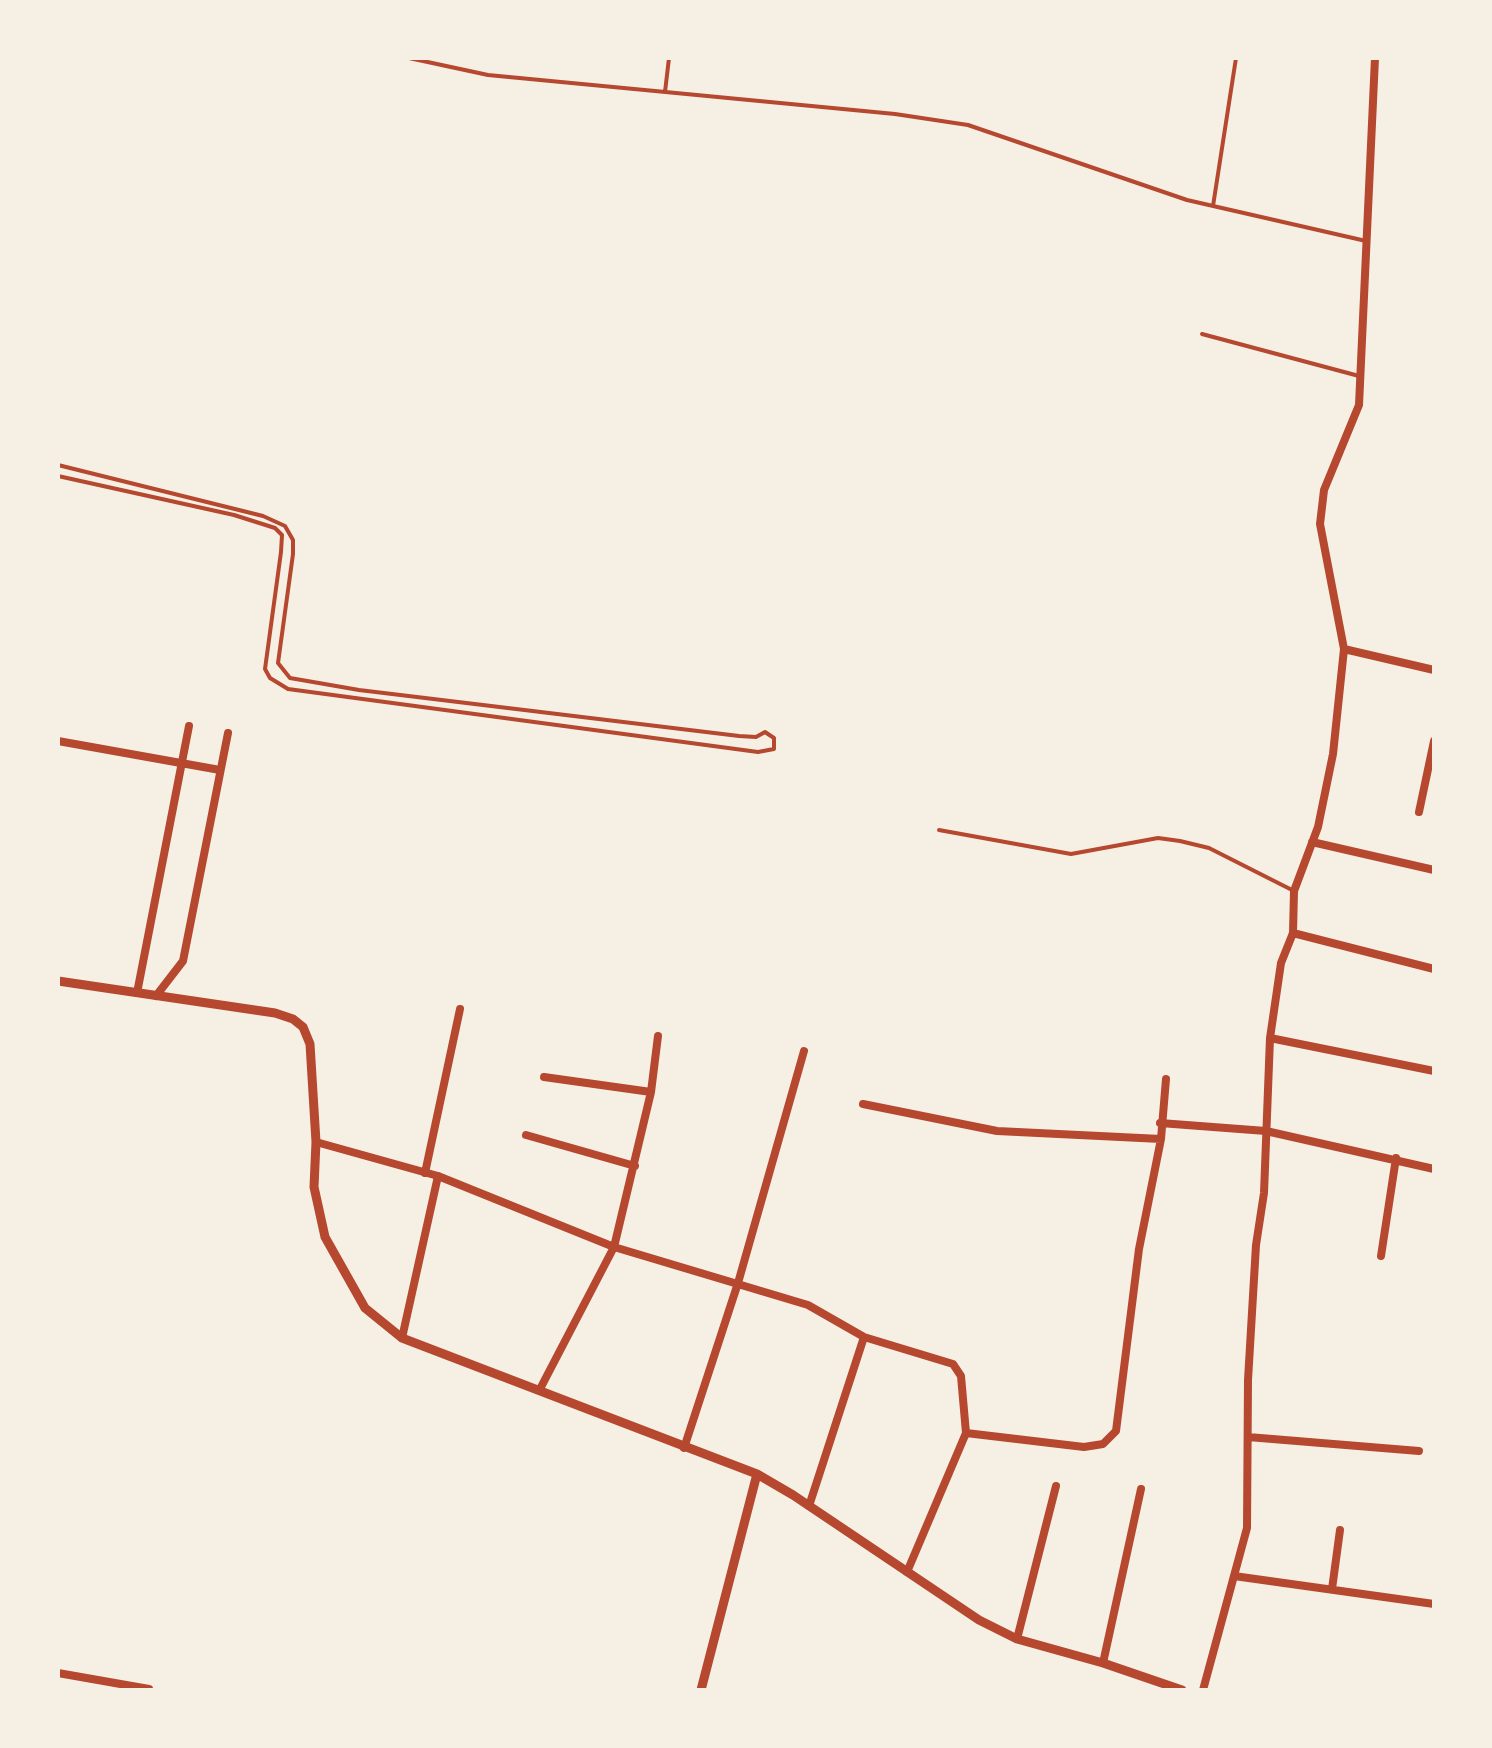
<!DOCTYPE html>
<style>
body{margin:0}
#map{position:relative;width:1492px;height:1748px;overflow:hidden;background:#f6efe4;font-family:Literata,serif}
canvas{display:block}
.frame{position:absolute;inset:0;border:60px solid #f6efe4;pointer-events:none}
</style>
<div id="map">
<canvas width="1492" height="1748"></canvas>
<div class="frame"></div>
</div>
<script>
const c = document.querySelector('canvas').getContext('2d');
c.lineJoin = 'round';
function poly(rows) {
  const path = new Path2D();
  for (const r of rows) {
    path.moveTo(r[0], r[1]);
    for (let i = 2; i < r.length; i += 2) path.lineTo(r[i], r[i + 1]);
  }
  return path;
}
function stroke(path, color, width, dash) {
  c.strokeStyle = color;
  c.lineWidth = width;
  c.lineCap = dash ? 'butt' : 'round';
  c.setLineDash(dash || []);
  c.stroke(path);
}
stroke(poly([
 [409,58,488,75,895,114,968,125,1187,200,1366,241],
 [665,92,669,58],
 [1213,206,1236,58],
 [1202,334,1359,376],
 [58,465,263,516,285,526,293,540,293,554,278,663,290,678,359,690,739,736,756,737,765,732,774,738,774,749,758,752,288,689,270,678,265,669,281,552,282,535,275,528,234,515,58,476],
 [939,830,1071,854,1158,838,1180,841,1209,848,1294,891]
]), '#b5482f', 4);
stroke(poly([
 [1344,649,1434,670],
 [58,741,220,770],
 [1419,812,1434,741],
 [1312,842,1434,870],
 [1293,933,1434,969],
 [137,993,189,726],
 [156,996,183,961,228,733],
 [1270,1038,1281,963,1293,933,1294,891,1318,827,1333,754,1344,649,1320,524,1324,490,1359,405,1375,58],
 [544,1077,651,1092],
 [863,1104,997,1131,1161,1139],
 [1160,1123,1266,1131,1434,1169],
 [526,1135,635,1166],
 [316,1142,438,1176,614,1247,808,1305,864,1337,953,1364,961,1376,966,1433,907,1572],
 [425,1173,460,1009],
 [1381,1256,1396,1158],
 [402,1338,438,1176],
 [540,1389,614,1247,651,1092,658,1036],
 [966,1433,1084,1447,1103,1444,1116,1431,1139,1249,1161,1139,1166,1079],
 [1248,1437,1419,1451],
 [684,1448,738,1283,804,1051],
 [809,1506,864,1337],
 [1234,1576,1434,1604],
 [1332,1589,1340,1530],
 [1017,1639,1056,1486],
 [1103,1663,1141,1489],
 [58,1673,149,1689],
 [1203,1690,1247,1528,1248,1380,1256,1245,1264,1193,1270,1038,1434,1071]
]), '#b5482f', 8);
stroke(poly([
 [58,981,275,1013,293,1019,303,1027,310,1044,316,1142,314,1187,325,1237,365,1308,402,1338,757,1474,793,1495,979,1620,1017,1639,1103,1663,1182,1690],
 [701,1690,757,1474]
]), '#b5482f', 9);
</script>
